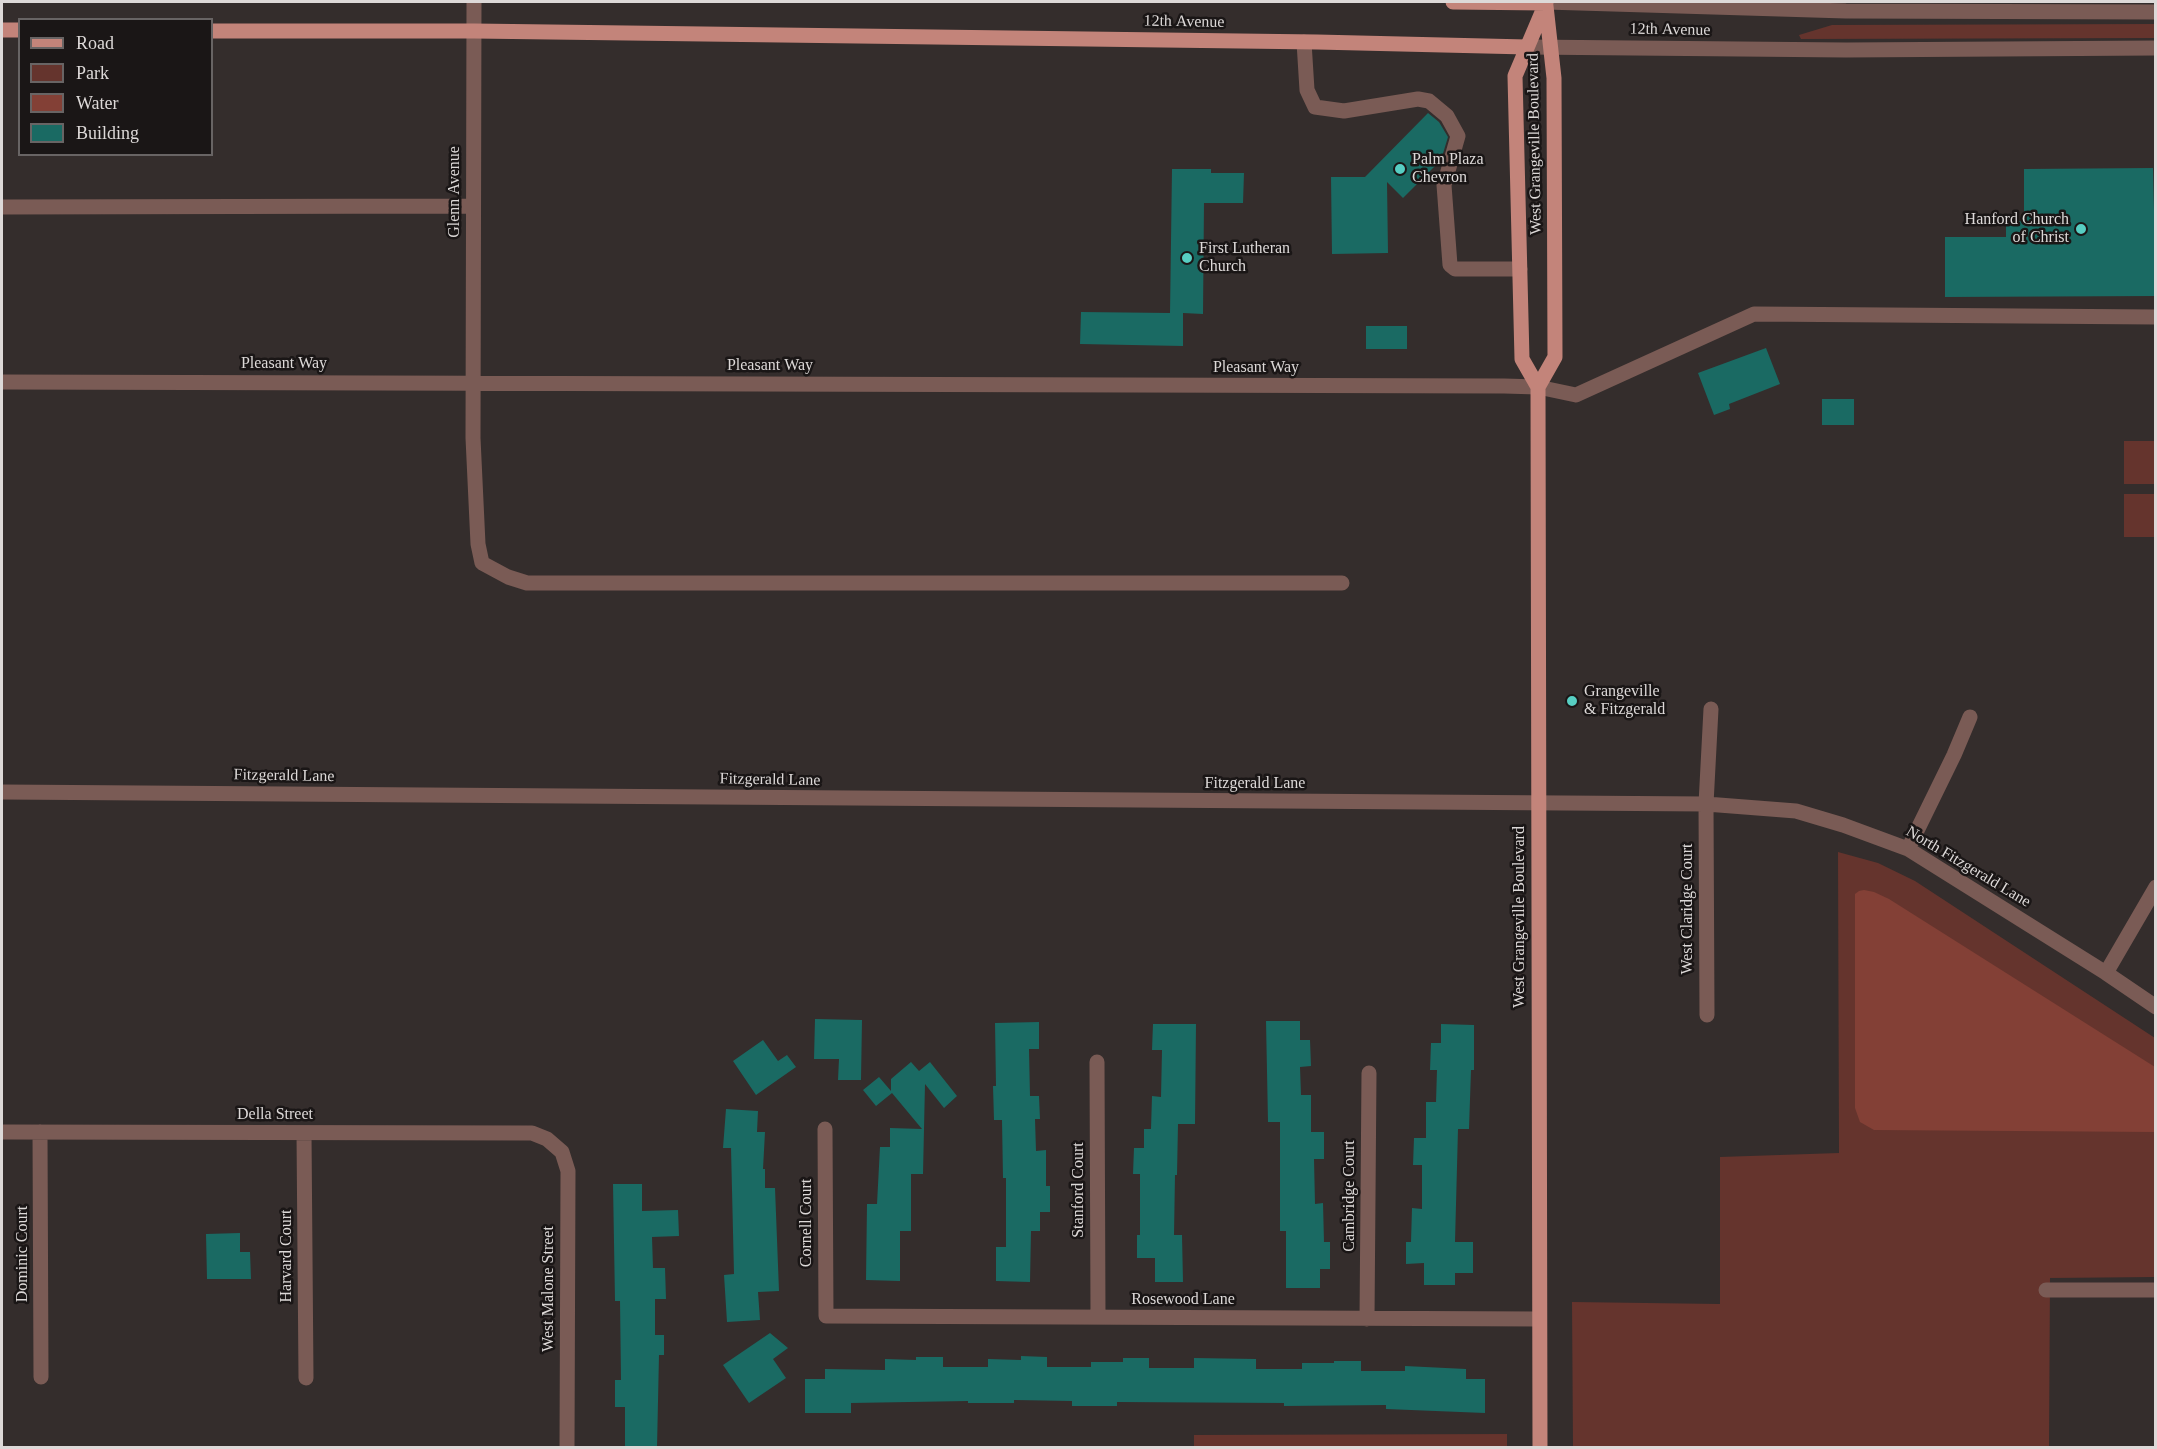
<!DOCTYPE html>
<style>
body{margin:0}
#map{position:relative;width:2157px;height:1449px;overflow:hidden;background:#342d2c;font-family:"Times New Roman",serif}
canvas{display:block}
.frame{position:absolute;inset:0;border:3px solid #ddd9d8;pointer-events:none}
.legend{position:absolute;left:18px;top:18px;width:195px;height:138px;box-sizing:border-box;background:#1a1616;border:2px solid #686464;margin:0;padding:8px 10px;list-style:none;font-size:18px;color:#ddd9d8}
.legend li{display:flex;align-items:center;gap:12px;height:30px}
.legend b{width:30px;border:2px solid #686464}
</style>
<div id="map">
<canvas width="2157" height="1449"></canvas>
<div class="frame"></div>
<ul class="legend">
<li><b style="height:8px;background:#c3847a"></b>Road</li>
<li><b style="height:16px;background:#65342d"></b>Park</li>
<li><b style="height:16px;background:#834036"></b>Water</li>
<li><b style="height:16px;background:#1a6a63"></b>Building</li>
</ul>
</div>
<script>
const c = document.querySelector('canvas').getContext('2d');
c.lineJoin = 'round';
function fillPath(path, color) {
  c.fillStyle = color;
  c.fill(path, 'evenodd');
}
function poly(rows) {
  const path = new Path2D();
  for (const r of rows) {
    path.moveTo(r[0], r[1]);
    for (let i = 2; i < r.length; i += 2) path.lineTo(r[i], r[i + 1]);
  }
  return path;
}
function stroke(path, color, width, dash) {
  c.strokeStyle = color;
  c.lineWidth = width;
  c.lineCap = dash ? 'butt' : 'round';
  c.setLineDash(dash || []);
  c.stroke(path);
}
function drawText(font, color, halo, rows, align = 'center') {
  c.font = font + ' "Times New Roman",serif';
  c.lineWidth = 5;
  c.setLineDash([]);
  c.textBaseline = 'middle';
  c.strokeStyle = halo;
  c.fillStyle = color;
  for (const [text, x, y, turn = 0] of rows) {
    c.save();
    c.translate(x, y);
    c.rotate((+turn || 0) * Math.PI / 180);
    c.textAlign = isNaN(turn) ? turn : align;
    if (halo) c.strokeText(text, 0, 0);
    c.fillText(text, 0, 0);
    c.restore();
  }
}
fillPath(poly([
 [2155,24,2155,38,1801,39,1799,35,1832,25],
 [2124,441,2155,441,2155,484,2124,484],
 [2124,494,2155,494,2155,537,2124,537],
 [1838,852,1878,863,1915,881,2155,1038,2155,1277,2050,1278,2049,1447,1573,1447,1572,1302,1720,1304,1720,1157,1839,1153],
 [1507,1434,1507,1448,1194,1447,1194,1435]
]), '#65342d');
fillPath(poly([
 [1864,890,1874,892,1889,899,2155,1067,2155,1132,1874,1130,1860,1122,1855,1108,1855,894,1859,891]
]), '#834036');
fillPath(poly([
 [1428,113,1439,122,1448,137,1441,160,1403,198,1387,182,1388,253,1332,254,1331,177,1365,177],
 [2153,168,2156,296,1945,297,1945,237,2006,237,2006,221,2024,221,2024,169],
 [1172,169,1211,169,1211,173,1244,173,1243,203,1204,203,1203,314,1183,313,1183,346,1080,344,1081,312,1170,313],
 [1366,326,1407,326,1407,349,1366,349],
 [1766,348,1780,384,1729,404,1730,409,1714,415,1698,373],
 [1822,399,1854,399,1854,425,1822,425],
 [815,1019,862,1020,861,1080,838,1080,839,1059,814,1059],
 [1266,1021,1300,1021,1300,1040,1310,1040,1311,1066,1300,1067,1301,1095,1311,1095,1311,1132,1324,1132,1324,1159,1314,1159,1315,1204,1323,1203,1324,1242,1330,1242,1330,1269,1320,1269,1320,1288,1286,1288,1286,1231,1280,1231,1280,1122,1268,1122],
 [1039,1022,1039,1049,1029,1049,1030,1096,1039,1096,1040,1119,1035,1119,1036,1151,1046,1150,1046,1186,1050,1186,1050,1212,1040,1212,1040,1231,1031,1231,1030,1282,996,1281,996,1247,1006,1247,1006,1178,1003,1178,1002,1120,994,1120,993,1086,996,1086,995,1023],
 [1153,1024,1196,1024,1195,1124,1178,1124,1177,1175,1175,1175,1174,1235,1182,1235,1183,1282,1155,1282,1155,1258,1137,1258,1137,1235,1140,1235,1140,1174,1133,1174,1134,1148,1144,1148,1144,1129,1151,1129,1152,1096,1161,1097,1162,1050,1152,1050],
 [1441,1024,1474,1025,1474,1070,1471,1070,1469,1129,1458,1129,1455,1242,1473,1242,1473,1273,1455,1273,1455,1285,1424,1285,1424,1263,1406,1264,1406,1242,1411,1242,1412,1208,1422,1209,1422,1165,1413,1165,1414,1138,1426,1138,1426,1102,1436,1102,1437,1070,1430,1070,1431,1043,1441,1043],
 [763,1040,778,1061,787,1055,796,1067,756,1095,733,1061],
 [911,1062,919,1071,930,1062,957,1096,944,1108,925,1084,923,1174,911,1174,911,1231,900,1231,900,1281,866,1280,867,1204,877,1204,880,1147,890,1147,890,1128,922,1129,892,1093,876,1106,863,1090,879,1077,891,1091,891,1079],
 [726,1109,758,1111,757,1132,765,1132,763,1169,765,1169,765,1188,775,1188,779,1291,758,1292,760,1320,727,1322,724,1275,734,1274,731,1148,723,1148],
 [613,1184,642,1184,642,1211,678,1210,679,1236,652,1237,653,1268,665,1268,666,1299,655,1299,655,1335,664,1335,664,1355,659,1355,657,1448,625,1448,625,1407,615,1407,615,1380,621,1380,620,1301,615,1301],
 [240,1233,240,1252,250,1252,251,1279,207,1279,206,1234],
 [770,1333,788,1348,773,1359,786,1378,749,1403,723,1365],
 [1021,1356,1047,1357,1047,1367,1091,1367,1091,1362,1123,1362,1123,1358,1149,1358,1149,1368,1194,1368,1194,1358,1256,1359,1256,1369,1302,1369,1302,1363,1334,1363,1334,1361,1361,1361,1361,1371,1405,1371,1405,1366,1466,1369,1466,1379,1485,1379,1485,1413,1386,1409,1386,1405,1284,1406,1284,1403,1117,1402,1117,1406,1072,1406,1072,1401,1014,1400,1014,1403,968,1403,968,1401,851,1403,851,1413,805,1413,805,1379,825,1379,825,1369,885,1370,885,1359,916,1360,916,1357,943,1357,943,1367,988,1367,988,1359,1021,1360]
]), '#1a6a63');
stroke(poly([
 [474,2,473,438,478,544,482,563,508,577,527,583,1342,583],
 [1546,2,1846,11,2156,12],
 [1304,42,1307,90,1315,107,1344,111,1418,99,1429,101,1447,116,1458,136,1444,185,1450,265,1455,269,1520,269],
 [1527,47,1846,50,2156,48],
 [2,207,473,206],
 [2,382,1504,386,1538,387,1576,395,1754,314,2156,317],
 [2,792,1706,804,1796,811,1843,825,1908,849,2106,973,2156,1007],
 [1908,849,1954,755,1970,717],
 [2106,973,2156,887],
 [1707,1015,1706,804,1711,709],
 [1097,1062,1098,1317],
 [825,1129,826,1316,1539,1319],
 [2,1132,532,1133,547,1139,562,1152,568,1171,567,1448],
 [40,1132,41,1377],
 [304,1133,306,1378],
 [2046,1290,2156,1290],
 [1367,1319,1369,1073]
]), '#7a5b55', 15);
stroke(poly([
 [1453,2,1546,3],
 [2,30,20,30],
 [212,31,474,31,1317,42,1527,47],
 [1538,387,1555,357,1554,78,1546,6],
 [1540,1448,1538,387,1522,359,1515,76,1546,3]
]), '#c3847a', 15);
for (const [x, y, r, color] of [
 [1400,169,6,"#57cec2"],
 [2081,229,6,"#57cec2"],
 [1187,258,6,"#57cec2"],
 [1572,701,6,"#57cec2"]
]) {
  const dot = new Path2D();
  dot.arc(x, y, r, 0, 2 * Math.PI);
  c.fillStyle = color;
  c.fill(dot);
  stroke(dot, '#1a1616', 2);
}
drawText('16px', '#ddd9d8', '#1a1616', [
 ["12th Avenue",1184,22,1],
 ["12th Avenue",1670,30,1],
 ["West Grangeville Boulevard",1535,144,-91],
 ["Glenn Avenue",455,192,-90],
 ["Pleasant Way",284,364],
 ["Pleasant Way",770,366],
 ["Pleasant Way",1256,368],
 ["Fitzgerald Lane",284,776,1],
 ["Fitzgerald Lane",770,780,1],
 ["Fitzgerald Lane",1255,784],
 ["North Fitzgerald Lane",1968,867,31],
 ["West Claridge Court",1688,909,-90],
 ["West Grangeville Boulevard",1520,917,-90],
 ["Della Street",275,1115],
 ["Stanford Court",1079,1190,-90],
 ["Cambridge Court",1350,1196,-90],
 ["Cornell Court",807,1223,-90],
 ["Dominic Court",23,1254,-90],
 ["Harvard Court",287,1256,-90],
 ["West Malone Street",549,1289,-90],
 ["Rosewood Lane",1183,1300]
]);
drawText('16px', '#ddd9d8', '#1a1616', [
 ["Palm Plaza",1412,160],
 ["Chevron",1412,178],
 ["Hanford Church",2069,220,"right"],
 ["of Christ",2069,238,"right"],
 ["First Lutheran",1199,249],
 ["Church",1199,267],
 ["Grangeville",1584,692],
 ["& Fitzgerald",1584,710]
], 'left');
</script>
